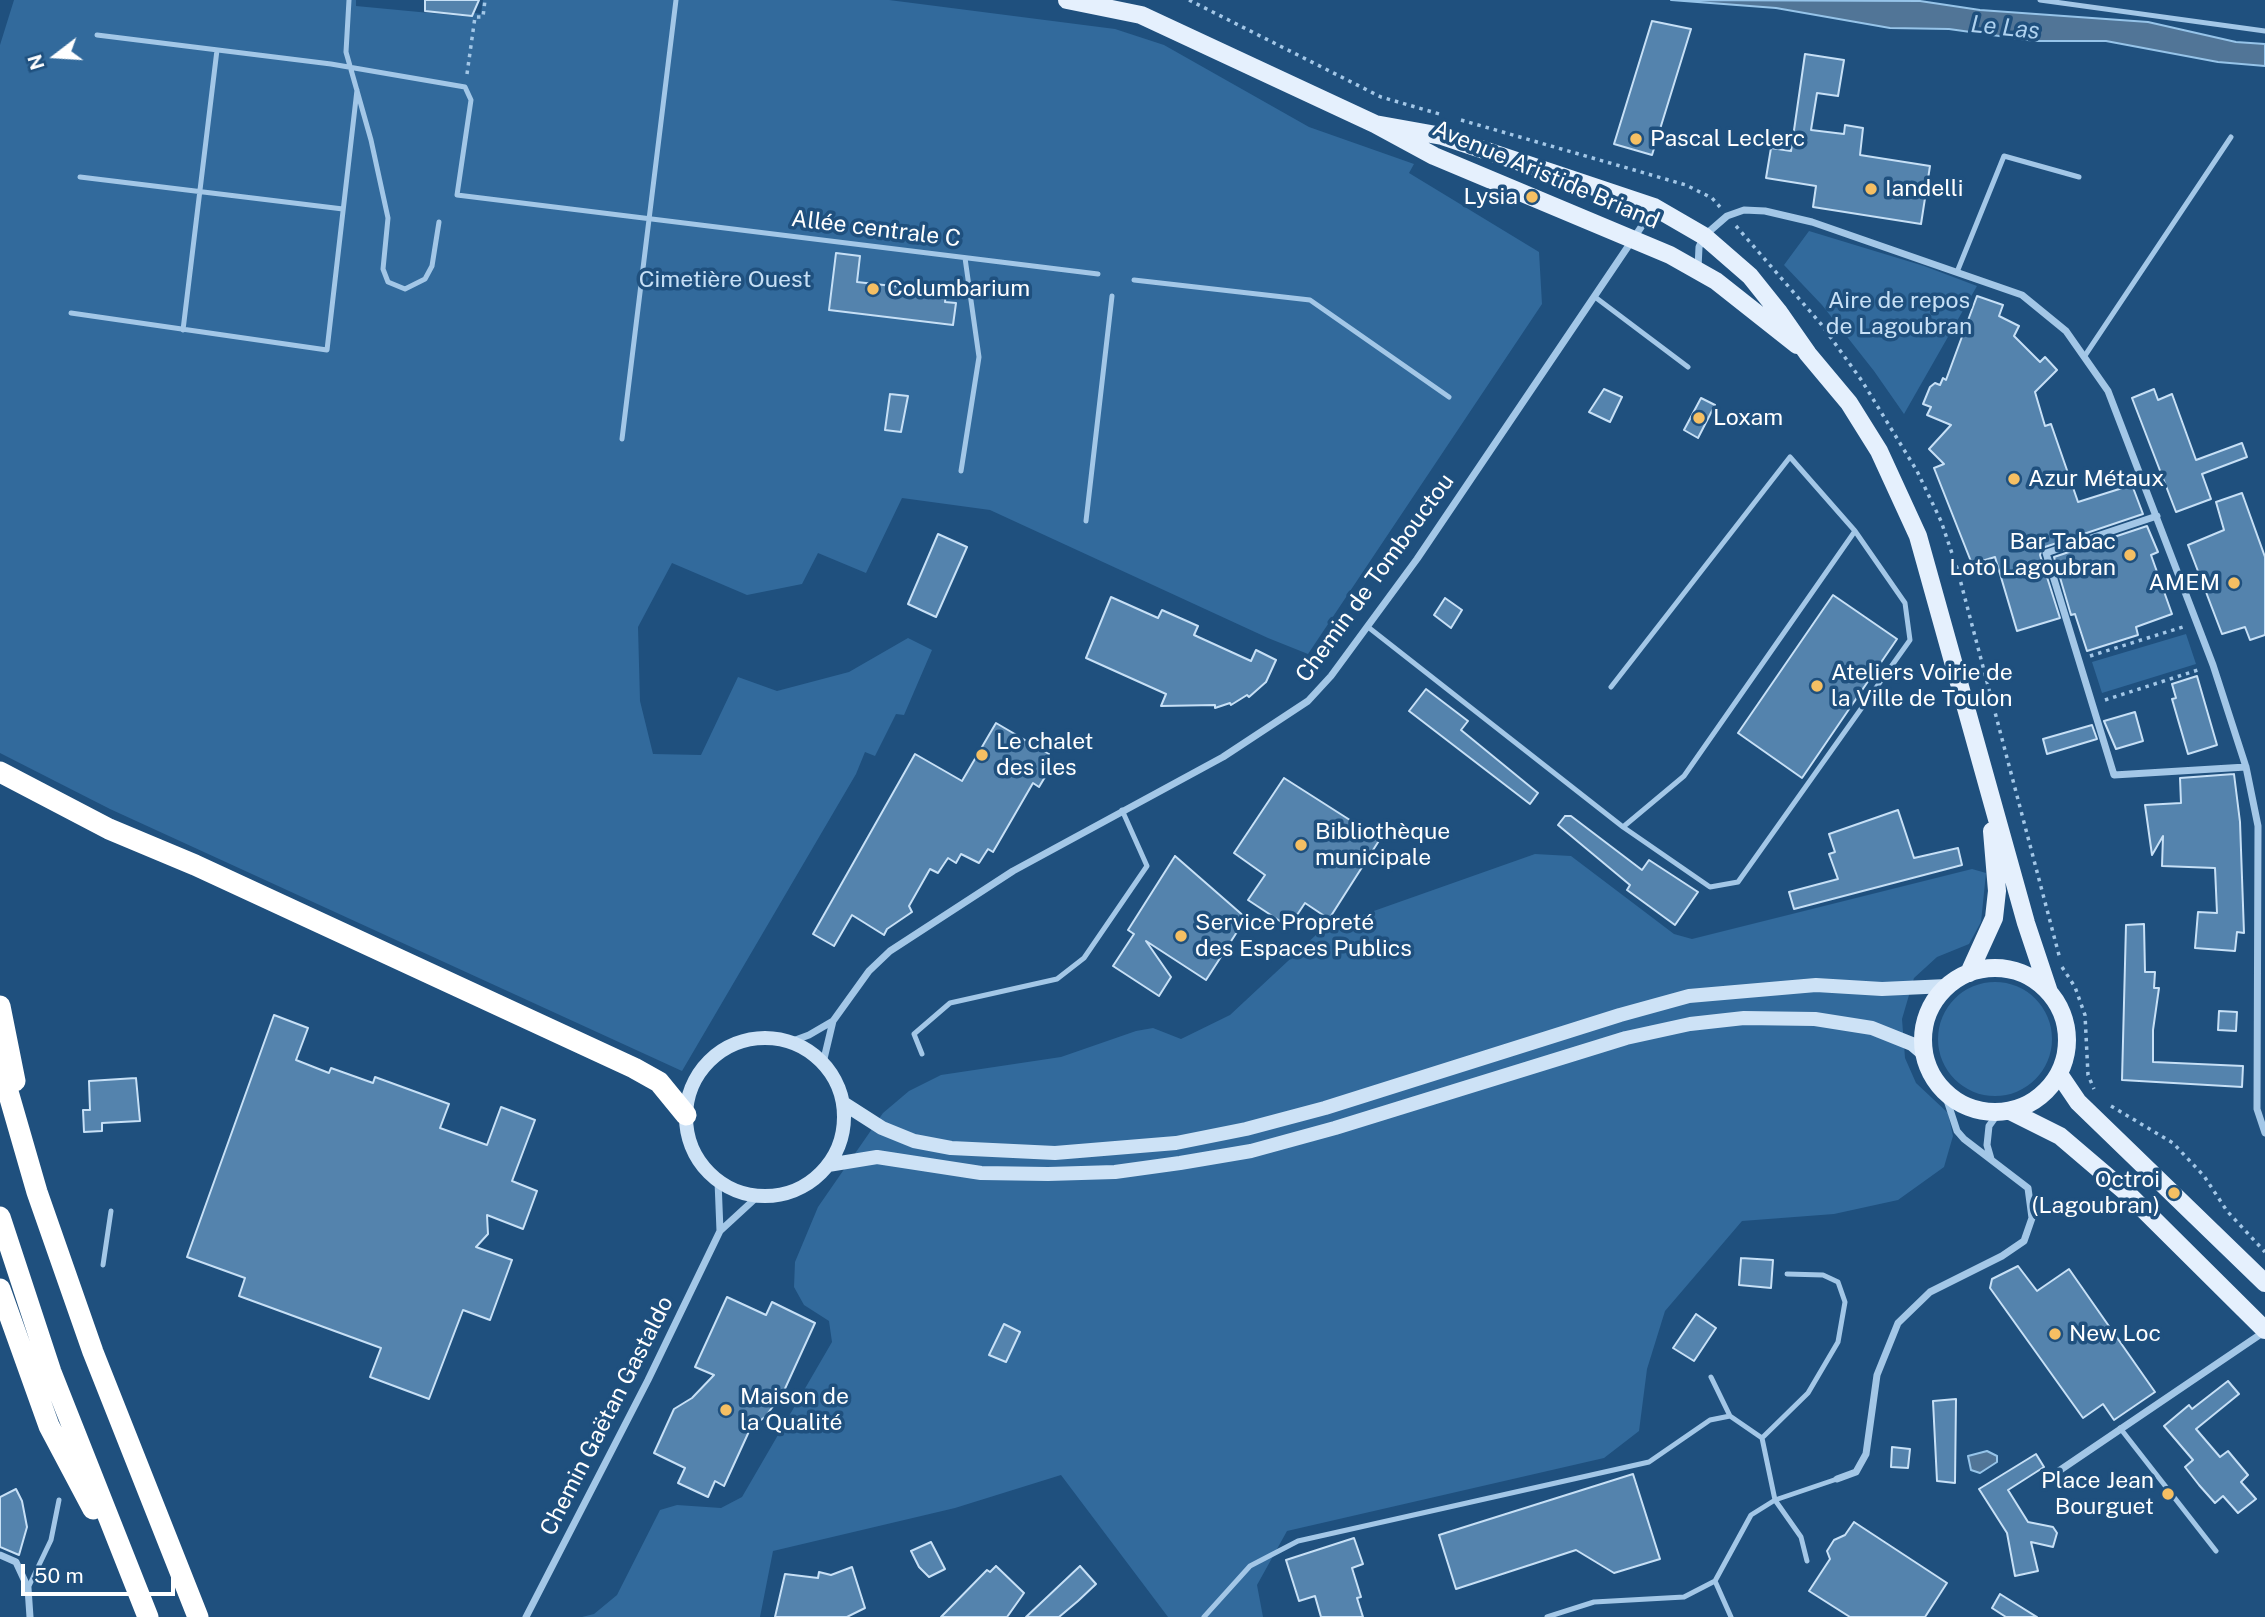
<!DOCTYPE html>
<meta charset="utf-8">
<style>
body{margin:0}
#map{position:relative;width:2265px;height:1617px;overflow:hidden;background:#1f507e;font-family:"Public Sans",sans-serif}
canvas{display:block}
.north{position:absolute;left:21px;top:21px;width:70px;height:70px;-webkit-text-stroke:5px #1f507e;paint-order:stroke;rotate:253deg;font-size:19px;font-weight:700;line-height:28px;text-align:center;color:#fff}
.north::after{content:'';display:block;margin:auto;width:24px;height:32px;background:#fff;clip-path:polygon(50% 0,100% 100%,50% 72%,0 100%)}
.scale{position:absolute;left:21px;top:1564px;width:154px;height:32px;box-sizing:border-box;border:4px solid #fff;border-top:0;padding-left:9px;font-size:21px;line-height:24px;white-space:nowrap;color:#fff;-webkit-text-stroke:5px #1f507e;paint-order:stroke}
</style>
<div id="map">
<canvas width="2265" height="1617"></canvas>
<div class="north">N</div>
<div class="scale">50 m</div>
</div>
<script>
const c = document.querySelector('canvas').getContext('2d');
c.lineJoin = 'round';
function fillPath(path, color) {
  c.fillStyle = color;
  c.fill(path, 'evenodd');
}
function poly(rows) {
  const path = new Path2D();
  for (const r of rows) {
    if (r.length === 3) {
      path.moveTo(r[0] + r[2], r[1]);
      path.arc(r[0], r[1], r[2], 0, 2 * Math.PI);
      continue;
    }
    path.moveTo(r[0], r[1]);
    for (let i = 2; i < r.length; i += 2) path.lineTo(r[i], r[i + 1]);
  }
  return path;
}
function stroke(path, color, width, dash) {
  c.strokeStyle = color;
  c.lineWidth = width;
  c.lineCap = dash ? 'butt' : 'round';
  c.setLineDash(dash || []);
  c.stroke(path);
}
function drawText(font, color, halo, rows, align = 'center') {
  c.font = font + ' "Public Sans",sans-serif';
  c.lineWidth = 7;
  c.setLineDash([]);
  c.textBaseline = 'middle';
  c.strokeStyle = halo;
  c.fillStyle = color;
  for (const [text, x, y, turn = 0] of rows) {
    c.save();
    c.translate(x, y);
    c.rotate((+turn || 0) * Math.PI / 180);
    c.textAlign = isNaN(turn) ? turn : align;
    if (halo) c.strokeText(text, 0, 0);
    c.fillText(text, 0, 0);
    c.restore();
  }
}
fillPath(poly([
 [14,0,356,0,356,6,472,17,474,13,481,14,483,0,889,0,1115,29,1164,45,1309,127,1414,164,1409,173,1539,252,1542,304,1308,654,1268,638,990,510,902,498,866,573,818,553,802,584,747,595,672,563,638,627,640,701,653,754,701,755,738,677,777,691,849,672,908,638,932,650,904,715,896,714,875,756,865,752,856,774,682,1071,110,809,0,753,0,45],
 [1809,231,1924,266,1977,286,1904,414,1874,371,1822,305,1784,265],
 [2186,634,2196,664,2102,693,2092,662],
 [1535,854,1571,856,1674,934,1692,939,1972,869,1986,873,1981,922,1969,944,1937,957,1914,978,1902,1019,1905,1058,1916,1083,1948,1113,1953,1136,1944,1167,1898,1200,1834,1214,1742,1221,1665,1311,1647,1369,1639,1431,1604,1458,1287,1531,1257,1585,1263,1617,1168,1617,1061,1475,955,1508,773,1551,760,1617,582,1617,594,1614,617,1595,660,1510,677,1505,721,1508,742,1497,832,1342,829,1321,804,1305,794,1287,795,1262,818,1207,883,1113,909,1091,941,1075,1061,1057,1136,1031,1153,1028,1181,1039,1230,1015,1317,934,1337,924],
 [1995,1039,57]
]), '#326a9c');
const water = poly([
 [1671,0,1920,1,1980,10,2148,22,2236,42,2265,44,2265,66,2218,62,2106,41,2035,41,1949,29,1890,28,1776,8,1671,0],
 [1987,1451,1997,1456,1997,1462,1980,1473,1971,1470,1968,1456,1987,1451]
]);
fillPath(water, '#517597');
stroke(water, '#96c4e9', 2);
const building = poly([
 [425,0,479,0,472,16,425,11,425,0],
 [1652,21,1691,29,1652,155,1614,144,1652,21],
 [1805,54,1844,60,1838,96,1817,93,1811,130,1844,134,1845,125,1863,128,1860,155,1930,166,1921,224,1813,207,1816,186,1766,178,1771,148,1791,151,1805,54],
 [836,253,860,256,857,282,946,292,945,302,956,303,953,325,829,310,836,253],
 [1977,296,2003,305,1999,316,2019,326,2014,336,2040,362,2045,357,2057,370,2035,392,2045,426,2051,424,2078,502,2132,485,2143,514,2042,548,2040,555,2060,618,2017,631,1995,557,1972,564,1934,468,1944,464,1929,449,1951,425,1927,415,1931,407,1923,404,1930,387,1935,383,1940,385,1943,378,1946,380,1977,296],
 [1604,389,1622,397,1610,422,1589,412,1604,389],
 [2154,389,2158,400,2172,394,2196,460,2242,443,2247,457,2202,474,2211,499,2176,512,2132,398,2154,389],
 [890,394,908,396,901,432,885,430,890,394],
 [1701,398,1715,405,1698,438,1684,430,1701,398],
 [2242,493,2265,557,2265,635,2250,640,2245,627,2222,634,2188,545,2224,530,2216,502,2242,493],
 [2147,526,2158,552,2151,555,2172,614,2136,627,2138,635,2087,651,2075,614,2071,615,2054,557,2147,526],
 [938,534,967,547,936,617,908,604,938,534],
 [1833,595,1897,639,1802,778,1738,733,1833,595],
 [1111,597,1158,618,1162,610,1198,626,1194,635,1251,661,1256,650,1276,660,1266,682,1249,697,1247,695,1231,705,1230,703,1215,708,1215,705,1161,706,1166,694,1086,658,1111,597],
 [1445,598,1462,610,1451,628,1434,615,1445,598],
 [2197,676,2217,745,2188,754,2172,699,2176,698,2172,684,2197,676],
 [1426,689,1468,721,1461,730,1538,793,1530,804,1409,711,1426,689],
 [2135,712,2143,741,2116,749,2104,721,2135,712],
 [996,723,1049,754,1041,768,1048,772,1039,787,1033,783,993,852,988,849,979,863,961,854,956,863,948,858,938,873,930,869,909,906,912,912,887,929,884,935,852,915,834,946,813,934,915,754,962,781,996,723],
 [2092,725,2097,739,2047,754,2043,739,2092,725],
 [2234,774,2240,822,2244,933,2237,932,2235,951,2195,948,2198,912,2217,913,2215,868,2162,866,2163,836,2152,855,2145,805,2181,803,2180,778,2234,774],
 [1284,778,1364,829,1366,826,1382,836,1329,919,1305,903,1289,927,1248,900,1265,875,1234,853,1284,778],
 [1898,810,1914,858,1958,848,1962,865,1794,909,1789,892,1838,879,1829,854,1835,852,1829,834,1898,810],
 [1565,816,1571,816,1642,870,1649,860,1698,892,1675,925,1627,890,1630,885,1558,825,1565,816],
 [1175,856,1246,918,1206,980,1146,941,1171,977,1159,996,1113,966,1134,934,1128,930,1175,856],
 [2144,924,2145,972,2155,972,2154,988,2159,988,2153,1030,2153,1062,2243,1066,2242,1087,2122,1080,2126,925,2144,924],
 [2219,1011,2237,1012,2236,1031,2218,1030,2219,1011],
 [274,1015,308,1028,296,1060,329,1073,331,1068,373,1083,375,1077,449,1104,440,1128,487,1145,501,1107,535,1120,512,1181,537,1191,523,1229,487,1215,488,1234,476,1247,512,1260,490,1320,463,1310,429,1399,370,1377,381,1348,239,1296,245,1278,187,1257,274,1015],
 [136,1078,140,1121,102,1123,102,1131,84,1132,83,1110,90,1110,89,1081,136,1078],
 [1741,1258,1773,1260,1771,1288,1739,1285,1741,1258],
 [2018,1266,2037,1291,2069,1269,2155,1392,2114,1420,2103,1404,2083,1418,1990,1288,1992,1279,2018,1266],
 [727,1297,766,1315,772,1302,815,1323,783,1393,765,1417,751,1427,724,1486,715,1481,708,1497,678,1483,685,1468,654,1453,674,1409,692,1398,714,1375,695,1367,727,1297],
 [1696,1314,1716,1328,1694,1361,1673,1348,1696,1314],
 [1004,1324,1020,1332,1006,1362,989,1355,1004,1324],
 [2228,1381,2239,1394,2196,1429,2220,1457,2228,1451,2248,1475,2241,1482,2256,1499,2238,1513,2223,1496,2215,1503,2199,1485,2185,1467,2193,1460,2164,1426,2189,1405,2192,1409,2228,1381],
 [1956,1399,1955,1483,1937,1481,1933,1401,1956,1399],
 [1892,1447,1910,1449,1908,1468,1891,1467,1892,1447],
 [2036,1454,2044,1467,2008,1490,2028,1522,2053,1527,2057,1533,2053,1547,2031,1542,2038,1571,2015,1576,2007,1533,1979,1489,2036,1454],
 [1633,1474,1660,1559,1614,1573,1576,1550,1456,1589,1439,1535,1633,1474],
 [16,1489,22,1501,27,1527,19,1555,0,1547,0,1497,16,1489],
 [1854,1522,1947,1583,1925,1617,1850,1617,1809,1591,1830,1559,1827,1551,1834,1540,1845,1535,1854,1522],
 [1354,1538,1363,1564,1352,1568,1361,1597,1357,1598,1363,1617,1321,1617,1315,1596,1299,1601,1286,1560,1354,1538],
 [931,1542,945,1569,929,1577,919,1567,911,1551,931,1542],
 [996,1566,1024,1593,1007,1617,941,1617,987,1570,990,1572,996,1566],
 [1080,1566,1096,1584,1078,1601,1059,1617,1026,1617,1080,1566],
 [852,1567,865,1608,847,1617,775,1617,785,1574,818,1578,819,1572,831,1575,852,1567],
 [2000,1594,2037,1617,2006,1617,1992,1608,2000,1594]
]);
fillPath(building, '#5483ad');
stroke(building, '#c7e0f6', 2);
stroke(poly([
 [1189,0,1381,97,1443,115],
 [467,74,475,17,483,17,485,0],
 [1461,120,1686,185,1712,198,1720,207],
 [1736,226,1821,324,1862,381,1917,471,1941,521,1957,568,2060,959],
 [2090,656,2186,626],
 [2105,700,2201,669],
 [2062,967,2075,987,2085,1015,2088,1075,2094,1089],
 [2111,1106,2173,1143,2204,1176,2227,1211,2265,1252]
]), '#a3c7e7', 3.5, [3.5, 5]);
stroke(poly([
 [349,0,346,52,371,140,388,218,383,269,388,282,405,289,425,279,432,266,439,222],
 [2040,0,2265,31],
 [97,35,331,64,465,87,471,100,457,195,1098,274],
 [80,177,343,209],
 [1957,272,2004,156,2079,177],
 [1134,280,1310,300,1449,397],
 [1595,297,1688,367],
 [71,313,327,350,357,90],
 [183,330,217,50],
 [2084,357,2231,137],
 [622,439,676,0],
 [961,471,979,357,965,258],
 [1086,521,1112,296],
 [1368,627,1623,827,1684,776,1855,531,1790,457,1611,687],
 [1623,827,1710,887,1738,882,1910,640,1905,603,1855,531],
 [922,1054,914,1034,950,1003,1057,979,1084,958,1147,866,1122,810],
 [103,1265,111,1211],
 [1787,1274,1823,1275,1838,1282,1845,1302,1838,1342,1808,1393,1762,1438,1775,1500,1801,1537,1807,1561],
 [1711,1377,1730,1416,1762,1438],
 [2120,1428,2216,1551],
 [1715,1581,1731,1617],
 [28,1588,51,1540,59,1500],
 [1204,1617,1250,1566,1298,1541,1649,1462,1710,1420,1730,1416],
 [1547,1617,1594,1602,1684,1597,1715,1581,1751,1515,1775,1500,1837,1479]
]), '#a3c7e7', 5);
stroke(poly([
 [1698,268,1699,247,1704,236,1727,216,1744,210,1765,211,1812,222,2022,295,2066,331,2108,391,2213,665,2246,767,2258,826,2257,1109,2265,1133],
 [2157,516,2046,553,2114,775,2246,767],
 [790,1042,809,1035,833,1021],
 [823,1063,833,1021,869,971,890,951,1013,871,1223,757,1308,701,1331,676,1417,559,1654,208],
 [1991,1159,1987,1145,1989,1126,1999,1112],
 [718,1181,720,1231],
 [1837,1479,1856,1472,1866,1454,1877,1375,1898,1323,1930,1292,2002,1256,2024,1241,2032,1218,2028,1188,1964,1139,1957,1131,1944,1091],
 [2044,1481,2264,1332],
 [0,1555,16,1562,28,1588,30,1617],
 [526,1617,648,1380,720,1231,758,1196]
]), '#a3c7e7', 7);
stroke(poly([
 [765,1117,79],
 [843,1103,882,1128,914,1141,951,1148,1055,1153,1176,1143,1246,1129,1325,1108,1620,1015,1689,996,1816,985,1882,989,1947,986],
 [828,1165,877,1157,981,1173,1048,1174,1115,1172,1180,1163,1251,1151,1335,1128,1626,1038,1690,1024,1744,1018,1815,1019,1872,1028,1912,1044,1925,1055]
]), '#cde2f6', 14);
stroke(poly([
 [1067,0,1141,15,1375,124,1434,156,1670,255,1716,281,1797,345],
 [1375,124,1442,136,1654,207,1704,236,1750,276,1778,311,1808,354,1849,403,1879,451,1918,536,2026,923,2049,992],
 [1995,1040,72],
 [1969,973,1994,918,1997,891,1992,831],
 [2059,1074,2078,1102,2265,1283],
 [2010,1111,2060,1136,2128,1194,2265,1330]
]), '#e5f0fd', 18);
stroke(poly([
 [0,772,109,829,195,865,634,1068,659,1082,686,1115],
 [0,1006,15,1081],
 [0,1064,37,1192,93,1352,198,1617],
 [0,1217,51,1372,148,1617],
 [0,1289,49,1426,93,1509]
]), '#fff', 21);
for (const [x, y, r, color] of [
 [1636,139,7,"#f5bf63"],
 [1871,189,7,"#f5bf63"],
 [1532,197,7,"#f5bf63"],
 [873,289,7,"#f5bf63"],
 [1699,418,7,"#f5bf63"],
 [2014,479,7,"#f5bf63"],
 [2130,555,7,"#f5bf63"],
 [2234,583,7,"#f5bf63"],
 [1817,686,7,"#f5bf63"],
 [982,755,7,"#f5bf63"],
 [1301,845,7,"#f5bf63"],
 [1181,936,7,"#f5bf63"],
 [2174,1193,7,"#f5bf63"],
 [2055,1334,7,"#f5bf63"],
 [726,1410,7,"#f5bf63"],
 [2168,1494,7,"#f5bf63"]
]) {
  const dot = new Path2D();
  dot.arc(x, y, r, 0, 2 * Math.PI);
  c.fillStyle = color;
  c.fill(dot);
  stroke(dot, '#1f507e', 2.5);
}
drawText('23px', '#fff', '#1f507e', [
 ["Pascal Leclerc",1650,139],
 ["Iandelli",1885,189],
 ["Lysia",1518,197,"right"],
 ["Columbarium",887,289],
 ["Loxam",1713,418],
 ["Azur Métaux",2028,479],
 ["Bar Tabac",2116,542,"right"],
 ["Loto Lagoubran",2116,568,"right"],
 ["AMEM",2220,583,"right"],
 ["Ateliers Voirie de",1831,673],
 ["la Ville de Toulon",1831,699],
 ["Le chalet",996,742],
 ["des iles",996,768],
 ["Bibliothèque",1315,832],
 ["municipale",1315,858],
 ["Service Propreté",1195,923],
 ["des Espaces Publics",1195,949],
 ["Octroi",2160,1180,"right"],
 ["(Lagoubran)",2160,1206,"right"],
 ["New Loc",2069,1334],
 ["Maison de",740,1397],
 ["la Qualité",740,1423],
 ["Place Jean",2154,1481,"right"],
 ["Bourguet",2154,1507,"right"]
], 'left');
drawText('23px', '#fff', '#1f507e', [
 ["Avenue Aristide Briand",1546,175,23],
 ["Allée centrale C",876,229,7],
 ["Chemin de Tombouctou",1375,578,-54],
 ["Chemin Gaëtan Gastaldo",607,1416,-63]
]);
drawText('23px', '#c7e0f6', '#1f507e', [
 ["Cimetière Ouest",725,280],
 ["Aire de repos",1899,301],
 ["de Lagoubran",1899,327]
]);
drawText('italic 24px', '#aed1ef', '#1f507e', [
 ["Le Las",2005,28,6]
]);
</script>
